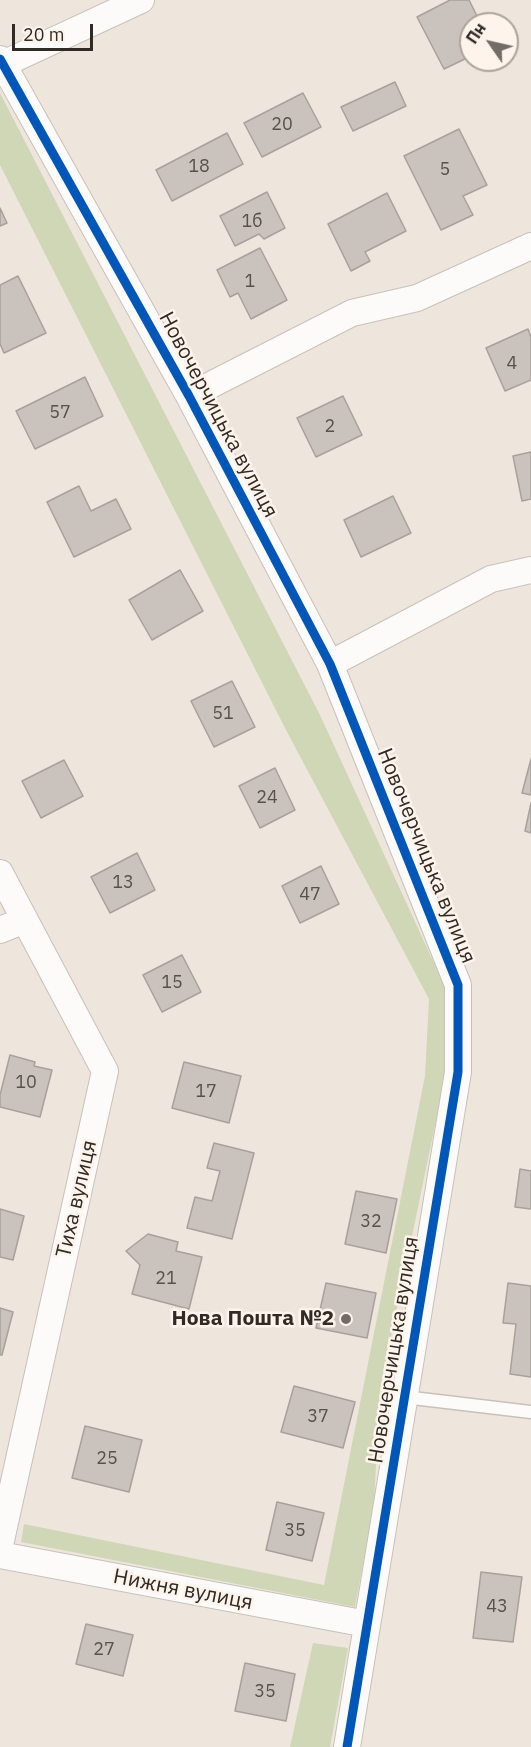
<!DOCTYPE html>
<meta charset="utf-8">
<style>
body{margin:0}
#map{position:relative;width:531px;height:1747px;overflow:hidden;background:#eee5dd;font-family:"IBM Plex Sans",sans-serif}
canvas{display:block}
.north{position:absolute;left:459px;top:12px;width:60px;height:60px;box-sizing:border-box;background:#fef4eb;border:2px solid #aca49c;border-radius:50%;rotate:304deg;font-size:16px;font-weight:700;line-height:24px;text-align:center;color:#312b25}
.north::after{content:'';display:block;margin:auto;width:21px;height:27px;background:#736c65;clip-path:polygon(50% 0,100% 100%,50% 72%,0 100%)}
.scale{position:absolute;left:12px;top:24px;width:81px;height:27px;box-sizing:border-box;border:3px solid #312b25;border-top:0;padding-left:8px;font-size:18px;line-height:21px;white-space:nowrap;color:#312b25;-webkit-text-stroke:4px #fef4eb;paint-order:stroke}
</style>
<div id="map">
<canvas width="531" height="1747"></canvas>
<div class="north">Пн</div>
<div class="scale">20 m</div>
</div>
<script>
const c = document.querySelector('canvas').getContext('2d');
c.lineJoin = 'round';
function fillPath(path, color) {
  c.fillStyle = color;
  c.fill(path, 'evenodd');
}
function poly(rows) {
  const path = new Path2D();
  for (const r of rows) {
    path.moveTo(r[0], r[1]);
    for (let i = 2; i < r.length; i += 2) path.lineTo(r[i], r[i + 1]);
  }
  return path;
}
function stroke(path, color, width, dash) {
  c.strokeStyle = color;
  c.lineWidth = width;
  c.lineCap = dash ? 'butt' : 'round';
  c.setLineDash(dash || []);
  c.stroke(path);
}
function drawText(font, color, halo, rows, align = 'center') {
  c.font = font + ' "IBM Plex Sans",sans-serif';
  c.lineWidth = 5;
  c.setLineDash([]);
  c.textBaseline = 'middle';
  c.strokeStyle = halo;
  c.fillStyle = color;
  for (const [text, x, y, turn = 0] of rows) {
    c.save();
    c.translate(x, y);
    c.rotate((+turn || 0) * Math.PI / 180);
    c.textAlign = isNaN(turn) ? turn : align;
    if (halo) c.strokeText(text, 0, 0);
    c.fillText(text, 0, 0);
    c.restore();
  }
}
fillPath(poly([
 [0,93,320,715,445,987,445,1077,380,1390,374,1504,355,1607,21,1542,24,1524,324,1585,425,1076,429,999,286,730,0,165],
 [313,1643,348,1648,330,1747,290,1747]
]), '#d0d7b7');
const building = poly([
 [450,0,469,0,481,24,471,24,471,56,444,69,417,17,450,0],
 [395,82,406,106,353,131,341,107,395,82],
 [303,93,321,127,262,157,244,123,303,93],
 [459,129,487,185,463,196,473,215,441,230,404,156,459,129],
 [227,133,243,164,172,201,156,170,227,133],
 [267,192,285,228,264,239,259,234,235,246,220,216,267,192],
 [387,193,406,231,365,252,370,261,351,271,328,224,387,193],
 [0,208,7,223,0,226,0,208],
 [260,248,287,300,251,319,238,293,230,297,217,270,260,248],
 [18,276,46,333,4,353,0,344,0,285,18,276],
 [528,329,531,337,531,380,505,391,486,348,528,329],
 [85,377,103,416,35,449,16,411,85,377],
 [343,396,362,435,316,457,297,418,343,396],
 [531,452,531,499,522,501,513,456,531,452],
 [79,486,91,511,116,499,131,529,74,557,47,502,79,486],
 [393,496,411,533,361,557,344,520,393,496],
 [180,570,203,611,152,640,129,600,180,570],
 [232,681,255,727,214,747,191,701,232,681],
 [531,759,531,795,522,793,531,759],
 [64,760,83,796,41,818,22,781,64,760],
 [275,768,295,810,260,828,239,786,275,768],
 [531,803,531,833,525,831,531,803],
 [137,853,155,890,110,913,91,877,137,853],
 [321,866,339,904,300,923,282,886,321,866],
 [182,955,201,992,162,1012,143,975,182,955],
 [10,1055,35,1062,34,1066,52,1070,40,1117,0,1107,0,1095,10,1055],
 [184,1062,241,1076,229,1123,172,1108,184,1062],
 [214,1143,254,1153,232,1239,187,1228,195,1197,212,1201,220,1171,207,1168,214,1143],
 [520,1169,531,1171,531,1209,515,1207,520,1169],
 [356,1191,397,1199,386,1253,345,1244,356,1191],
 [0,1209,24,1216,13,1260,0,1257,0,1209],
 [148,1234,178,1242,176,1251,202,1257,189,1309,132,1294,140,1265,126,1251,148,1234],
 [326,1283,376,1293,367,1338,316,1328,326,1283],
 [508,1283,531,1286,531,1377,510,1374,516,1324,503,1323,508,1283],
 [0,1308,13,1312,2,1355,0,1355,0,1308],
 [294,1386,355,1402,343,1448,281,1432,294,1386],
 [85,1426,142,1440,129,1492,72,1478,85,1426],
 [277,1502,324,1513,312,1561,266,1550,277,1502],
 [481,1572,522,1577,513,1642,473,1638,481,1572],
 [86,1624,133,1635,123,1676,76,1664,86,1624],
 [245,1663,295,1674,286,1721,235,1711,245,1663]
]);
fillPath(building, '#cac3bd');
stroke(building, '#a8a19b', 1.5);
const lane = poly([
 [404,1397,531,1412]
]);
const street = poly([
 [0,59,189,396,330,664,458,985,458,1072,347,1747],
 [3,64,141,0],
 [189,396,352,313,417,298,531,246],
 [330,664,491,579,531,570],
 [0,873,105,1071,0,1545],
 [0,930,25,920],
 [0,1555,367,1624]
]);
stroke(lane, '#c8c1ba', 15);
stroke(street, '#c8c1ba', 28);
stroke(lane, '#fcfbfa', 12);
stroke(street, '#fcfbfa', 26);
stroke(poly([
 [0,59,189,396,330,664,458,985,458,1072,347,1747]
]), '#0057b8', 9);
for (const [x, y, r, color] of [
 [346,1319,6,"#736c65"]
]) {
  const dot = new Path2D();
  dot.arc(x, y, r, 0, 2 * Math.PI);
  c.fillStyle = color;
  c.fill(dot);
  stroke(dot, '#fef4eb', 2);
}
drawText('18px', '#57514b', null, [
 ["20",282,125],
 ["18",199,167],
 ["5",445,170],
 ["1б",252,222],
 ["1",250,282],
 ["4",512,364],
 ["57",60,413],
 ["2",330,427],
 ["51",223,714],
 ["24",267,798],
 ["13",123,883],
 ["47",310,895],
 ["15",172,983],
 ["10",26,1083],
 ["17",206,1092],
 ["32",371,1222],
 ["21",166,1279],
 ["37",318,1417],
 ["25",107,1459],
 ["35",295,1531],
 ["43",497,1607],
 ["27",104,1650],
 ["35",265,1692]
]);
drawText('21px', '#312b25', '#fef4eb', [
 ["Новочерчицька вулиця",218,415,62],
 ["Новочерчицька вулиця",426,856,68],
 ["Тиха вулиця",77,1199,-77],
 ["Новочерчицька вулиця",394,1350,-81],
 ["Нижня вулиця",183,1590,11]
]);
drawText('bold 21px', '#312b25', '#fef4eb', [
 ["Нова Пошта №2",334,1319]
], 'right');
</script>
